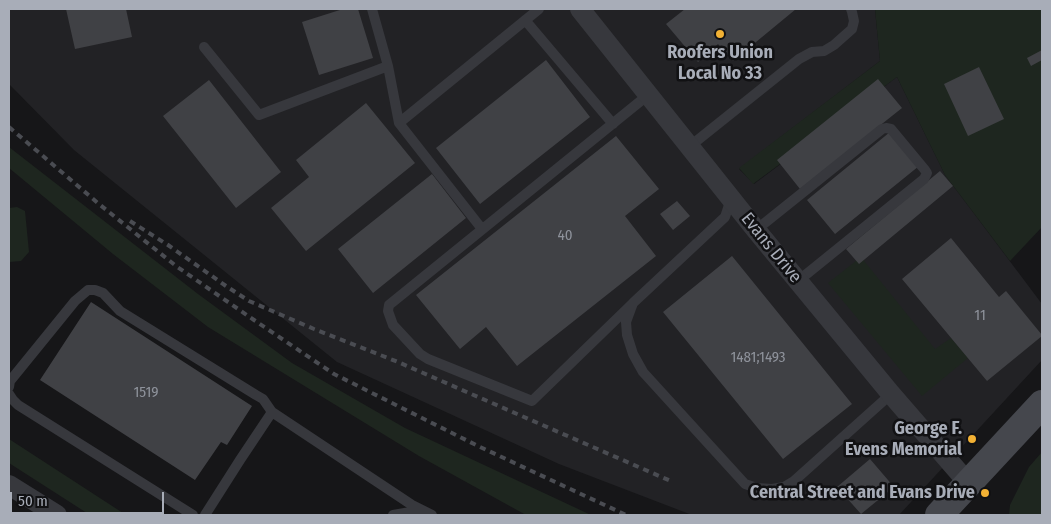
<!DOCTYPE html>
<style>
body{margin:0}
#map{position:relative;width:1051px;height:524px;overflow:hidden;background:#161618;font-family:"Fira Sans Condensed",sans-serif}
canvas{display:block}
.frame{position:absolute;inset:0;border:10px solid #a8adb8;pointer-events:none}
.scale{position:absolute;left:10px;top:492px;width:154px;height:22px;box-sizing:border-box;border:2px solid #a8adb8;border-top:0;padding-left:6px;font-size:15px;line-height:18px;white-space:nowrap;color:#a8adb8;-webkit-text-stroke:4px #111113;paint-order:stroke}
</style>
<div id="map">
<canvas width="1051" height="524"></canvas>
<div class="frame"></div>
<div class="scale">50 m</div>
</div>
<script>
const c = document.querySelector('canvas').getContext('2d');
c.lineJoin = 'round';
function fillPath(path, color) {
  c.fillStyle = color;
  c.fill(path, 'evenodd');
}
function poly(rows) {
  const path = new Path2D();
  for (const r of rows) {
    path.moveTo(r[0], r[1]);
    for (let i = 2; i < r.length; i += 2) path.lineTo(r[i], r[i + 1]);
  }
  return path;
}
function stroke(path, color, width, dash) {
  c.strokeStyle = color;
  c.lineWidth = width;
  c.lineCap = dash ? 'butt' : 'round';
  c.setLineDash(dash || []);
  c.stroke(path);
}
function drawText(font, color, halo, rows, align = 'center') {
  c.font = font + ' "Fira Sans Condensed",sans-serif';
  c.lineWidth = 5;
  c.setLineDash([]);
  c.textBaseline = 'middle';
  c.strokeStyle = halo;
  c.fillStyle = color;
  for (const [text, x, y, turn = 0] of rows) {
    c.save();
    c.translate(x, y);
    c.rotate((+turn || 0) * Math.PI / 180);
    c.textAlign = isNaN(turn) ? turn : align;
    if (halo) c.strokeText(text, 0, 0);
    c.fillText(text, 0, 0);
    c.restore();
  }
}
fillPath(poly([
 [9,9,875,9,880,61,739,169,754,184,897,77,945,175,1042,304,1042,360,899,515,692,515,559,464,337,362,74,150,9,84]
]), '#222225');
fillPath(poly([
 [875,9,1042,9,1042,227,1010,261,945,175,897,77,753,184,739,168,880,61],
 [9,147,198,294,292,363,405,428,591,515,526,515,419,456,208,327,113,254,9,168],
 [17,207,25,211,29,252,21,261,9,262,9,208],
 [861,257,935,349,951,338,968,358,922,396,828,283],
 [9,439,126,515,90,515,9,463],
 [1042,452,1042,515,1009,515,1010,505,1029,467]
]), '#1e261f');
fillPath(poly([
 [66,9,126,9,132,37,75,49],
 [343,9,358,9,373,58,319,75,302,22],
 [685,9,796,9,733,61,718,44,698,62,666,24],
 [1042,50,1042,60,1031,66,1027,58],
 [546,60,590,117,480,204,436,148],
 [979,67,1004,119,968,136,944,84],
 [878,79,902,108,800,189,777,160],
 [209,80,281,172,236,208,163,116],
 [366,103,415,163,306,251,271,208,309,177,296,160],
 [890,132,919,166,835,234,807,200],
 [616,136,659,189,625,216,656,256,517,366,486,327,460,349,416,295],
 [940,171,953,186,859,264,846,249],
 [432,174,466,218,373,293,338,249],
 [677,201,690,216,673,230,660,214],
 [951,238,999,297,1006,291,1042,335,1042,336,987,381,902,279],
 [732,256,852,404,783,459,663,312],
 [91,302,252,406,227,445,221,442,195,480,40,380],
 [870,459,894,487,861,514,837,487]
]), '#404145');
stroke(poly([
 [372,9,388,66],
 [525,20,613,124],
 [204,47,259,115,388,66,399,123,539,9],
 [399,123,482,229],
 [689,147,799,59,812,52,824,51,834,45,852,29,854,21,852,12,851,9],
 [731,199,725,217,633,303,626,322,627,335,633,354,643,372,745,484,757,488,772,489,784,487,794,481,891,394],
 [756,230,882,129,886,128,891,129,925,170,927,173,924,179,798,281],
 [633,303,532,401,428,359,420,354,393,325,388,311,389,305,648,95],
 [9,387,10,381,75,301,88,290,95,290,103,293,120,311,256,395,263,399,272,412],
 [9,394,13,400,18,405,193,515],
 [205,515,240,460,272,412,412,505,432,515],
 [393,515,422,510]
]), '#37383d', 10);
stroke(poly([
 [580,9,756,230,891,394,969,484],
 [9,485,57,515]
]), '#37383d', 20);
stroke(poly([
 [939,515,1042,404]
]), '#45474d', 28);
stroke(poly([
 [9,127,99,204,176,266,254,320,334,374,478,446,626,515],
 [130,221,168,245,226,286,249,301,314,329,398,362,673,482]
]), '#4a4c52', 4, [6, 5]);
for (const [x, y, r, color] of [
 [720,34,5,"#f2b134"],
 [972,439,5,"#f2b134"],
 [985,493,5,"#f2b134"]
]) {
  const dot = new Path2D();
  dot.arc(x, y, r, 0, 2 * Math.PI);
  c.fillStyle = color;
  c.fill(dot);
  stroke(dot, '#111113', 2);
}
drawText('15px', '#8e929b', null, [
 ["40",565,236],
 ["11",980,316],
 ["1481;1493",758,358],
 ["1519",146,393]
]);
drawText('bold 18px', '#a8adb8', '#111113', [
 ["Roofers Union",720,53,"center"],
 ["Local No 33",720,74,"center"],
 ["George F.",962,429],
 ["Evens Memorial",962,450],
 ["Central Street and Evans Drive",975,493]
], 'right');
drawText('18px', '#a8adb8', '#111113', [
 ["Evans Drive",771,248,51]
]);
</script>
